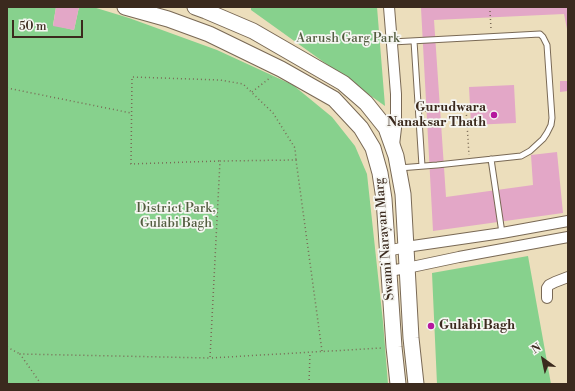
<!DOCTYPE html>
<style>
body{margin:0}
#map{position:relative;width:575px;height:391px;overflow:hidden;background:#ecdebc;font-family:"Libre Bodoni",serif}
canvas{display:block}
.frame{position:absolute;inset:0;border:8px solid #3b2a1e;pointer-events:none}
.north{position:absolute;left:523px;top:339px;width:40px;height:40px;-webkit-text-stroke:3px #f6f6f2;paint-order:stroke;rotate:327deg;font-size:11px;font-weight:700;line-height:16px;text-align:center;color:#3b2a1e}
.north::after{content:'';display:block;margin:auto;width:14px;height:18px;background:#3b2a1e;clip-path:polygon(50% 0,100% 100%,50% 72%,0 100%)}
.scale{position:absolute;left:12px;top:20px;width:71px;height:18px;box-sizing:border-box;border:2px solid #3b2a1e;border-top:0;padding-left:5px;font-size:12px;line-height:14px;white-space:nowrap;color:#3b2a1e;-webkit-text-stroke:3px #f6f6f2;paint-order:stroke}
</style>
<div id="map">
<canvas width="575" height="391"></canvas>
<div class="frame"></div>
<div class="north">N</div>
<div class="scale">50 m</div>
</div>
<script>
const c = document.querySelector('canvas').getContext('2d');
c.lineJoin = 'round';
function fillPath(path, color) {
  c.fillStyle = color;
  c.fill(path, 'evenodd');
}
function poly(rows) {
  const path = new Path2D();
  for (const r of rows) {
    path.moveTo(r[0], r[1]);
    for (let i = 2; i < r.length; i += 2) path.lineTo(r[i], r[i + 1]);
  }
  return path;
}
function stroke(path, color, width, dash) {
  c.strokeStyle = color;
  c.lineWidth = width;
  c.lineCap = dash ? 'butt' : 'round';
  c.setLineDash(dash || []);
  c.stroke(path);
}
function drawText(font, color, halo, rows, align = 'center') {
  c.font = font + ' "Libre Bodoni",serif';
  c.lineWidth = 3.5;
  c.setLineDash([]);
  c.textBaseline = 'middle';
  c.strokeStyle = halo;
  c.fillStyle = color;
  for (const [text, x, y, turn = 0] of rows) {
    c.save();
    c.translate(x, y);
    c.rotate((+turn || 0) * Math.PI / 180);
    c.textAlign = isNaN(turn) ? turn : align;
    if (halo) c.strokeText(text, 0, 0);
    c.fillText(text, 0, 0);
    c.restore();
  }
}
fillPath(poly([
 [7,7,56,7,53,25,74,30,79,7,93,7,129,18,217,50,293,85,332,117,355,146,367,174,383,322,388,384,7,384],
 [251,7,377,7,385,106,251,10],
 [528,256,551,384,437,384,432,273]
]), '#87d18d');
fillPath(poly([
 [56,7,79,7,74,30,53,26],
 [435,7,568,7,568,29,567,29,564,14,434,20,446,197,533,185,531,155,557,152,563,213,433,231,421,8],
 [560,81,568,81,568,91,560,92],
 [514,85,516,123,471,125,469,87]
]), '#e3a7c7');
const lane = poly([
 [414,41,422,166],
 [392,42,540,34,543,37,547,45,552,118,551,125,547,133,543,139,530,151,521,156,437,165,399,168],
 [491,159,502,233]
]);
const street = poly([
 [389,7,396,94,396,128,394,145],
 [387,251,406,247,502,233,568,221],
 [389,271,407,268,459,257,568,237],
 [547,298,547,288,549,285,555,282,568,277]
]);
const secondary = poly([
 [125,7,168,19,209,34,281,69,334,99,361,128,373,148,380,173,384,199,394,347,398,384],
 [195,7,206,11,253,31,343,83,366,103,386,128,396,156,403,194,411,338,416,384]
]);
stroke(lane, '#796955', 7);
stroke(street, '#796955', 12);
stroke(secondary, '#796955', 17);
stroke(poly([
 [490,11,491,29],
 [7,88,131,113],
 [252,92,271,77],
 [425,111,466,108,469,155],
 [219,161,131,164,132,77,220,80,243,84,273,113,295,148,296,160],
 [7,347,20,354],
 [322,351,296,160,220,161,210,358,382,348],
 [41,384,20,354,210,358],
 [309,384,310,352]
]), '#796955', 1.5, [1, 3]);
stroke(lane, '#fff', 5);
stroke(street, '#fff', 10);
stroke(secondary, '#fff', 15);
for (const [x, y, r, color] of [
 [494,115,4,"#b5179e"],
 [431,326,4,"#b5179e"]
]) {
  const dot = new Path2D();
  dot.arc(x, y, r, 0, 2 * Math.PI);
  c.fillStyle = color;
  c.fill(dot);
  stroke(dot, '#f6f6f2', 1.5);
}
drawText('13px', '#525c3f', '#f6f6f2', [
 ["Aarush Garg Park",348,39],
 ["District Park,",176,209],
 ["Gulabi Bagh",176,224]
]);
drawText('bold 13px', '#3b2a1e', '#f6f6f2', [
 ["Gurudwara",486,108],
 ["Nanaksar Thath",486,123],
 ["Gulabi Bagh",439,326,"left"]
], 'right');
drawText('13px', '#3b2a1e', '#f6f6f2', [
 ["Swami Narayan Marg",385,239,-95]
]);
</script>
